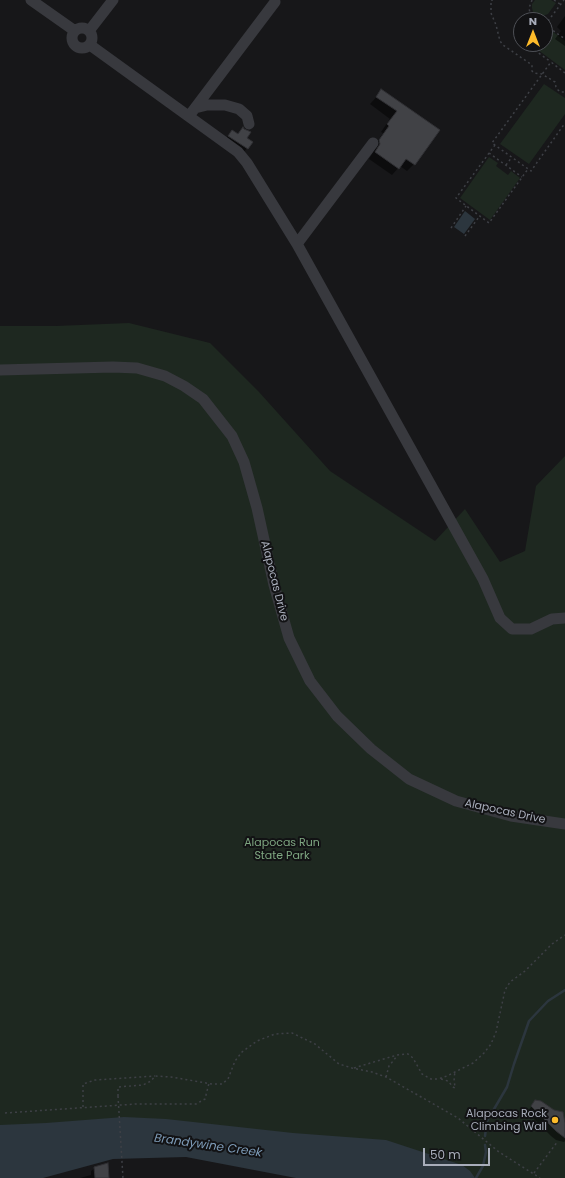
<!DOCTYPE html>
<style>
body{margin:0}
#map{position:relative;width:565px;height:1178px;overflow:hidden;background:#171719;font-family:Poppins,sans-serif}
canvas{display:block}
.north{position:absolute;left:513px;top:12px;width:40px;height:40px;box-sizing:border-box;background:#121214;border:1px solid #4e5056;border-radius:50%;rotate:0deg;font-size:11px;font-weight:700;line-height:16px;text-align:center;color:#a8adba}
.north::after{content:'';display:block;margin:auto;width:14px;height:18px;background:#febb2a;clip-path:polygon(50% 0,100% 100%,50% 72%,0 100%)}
.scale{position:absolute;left:423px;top:1148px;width:67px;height:18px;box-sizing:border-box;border:2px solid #a8adba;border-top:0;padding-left:5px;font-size:12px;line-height:14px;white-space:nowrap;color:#a8adba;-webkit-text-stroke:3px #121214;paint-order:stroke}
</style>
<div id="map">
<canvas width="565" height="1178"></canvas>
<div class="north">N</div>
<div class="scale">50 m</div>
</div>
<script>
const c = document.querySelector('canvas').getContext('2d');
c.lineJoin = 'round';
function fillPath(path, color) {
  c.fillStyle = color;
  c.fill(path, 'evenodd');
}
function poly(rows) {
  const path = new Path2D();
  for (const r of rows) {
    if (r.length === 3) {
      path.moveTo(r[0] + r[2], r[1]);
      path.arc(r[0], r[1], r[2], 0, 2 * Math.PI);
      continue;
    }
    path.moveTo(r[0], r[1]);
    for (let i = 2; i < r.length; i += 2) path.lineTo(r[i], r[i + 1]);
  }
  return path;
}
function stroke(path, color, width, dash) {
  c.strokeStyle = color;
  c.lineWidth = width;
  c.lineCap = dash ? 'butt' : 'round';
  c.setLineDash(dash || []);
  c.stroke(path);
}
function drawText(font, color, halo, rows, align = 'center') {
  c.font = font + ' Poppins,sans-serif';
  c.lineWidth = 4;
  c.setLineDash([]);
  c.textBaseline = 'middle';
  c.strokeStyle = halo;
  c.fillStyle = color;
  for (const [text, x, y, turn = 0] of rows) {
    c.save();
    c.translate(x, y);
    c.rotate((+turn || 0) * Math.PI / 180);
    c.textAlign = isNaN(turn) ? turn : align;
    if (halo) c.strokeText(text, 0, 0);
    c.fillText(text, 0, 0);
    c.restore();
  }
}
fillPath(poly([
 [535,0,551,0,556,3,548,14,540,17,536,15,533,12,532,8,532,4],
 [548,28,565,41,565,70,534,47,536,44,545,44,545,32],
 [544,84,565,98,565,114,529,164,500,144],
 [489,157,498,163,496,166,508,175,511,171,520,178,490,220,460,198],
 [129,323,210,343,259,392,330,471,435,541,465,509,500,562,525,551,536,486,565,456,565,1178,419,1178,247,1151,0,1163,0,326,56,326]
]), '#1e2820');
fillPath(poly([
 [465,211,475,219,464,234,454,227],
 [124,1117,166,1119,293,1133,386,1140,462,1165,470,1171,475,1178,296,1178,186,1157,113,1159,43,1178,0,1178,0,1125,46,1123]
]), '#2c363e');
fillPath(poly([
 [565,16,565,46,555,39,561,31,557,27],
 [382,91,438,131,414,164,407,171,400,166,392,175,369,159,373,152,373,148,383,133,381,132,390,119,370,104],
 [229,134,238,135,246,138,247,148,244,152,226,139],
 [536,1101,565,1124,565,1141,564,1142,556,1140,551,1136,527,1112],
 [95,1168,108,1178,80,1178,91,1175,91,1171]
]), '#0007');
stroke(poly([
 [485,1136,487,1121,507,1087,514,1064,529,1021,548,1001,565,990],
 [476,1178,483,1166,486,1152,485,1145]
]), '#2c363e', 2.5);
const building = poly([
 [381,89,440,130,415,165,406,159,399,169,375,152,380,144,379,140,389,126,387,124,397,111,376,97,381,89],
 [243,127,244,129,251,132,247,138,253,142,248,149,228,136,232,130,238,134,243,127],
 [535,1100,541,1101,554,1110,563,1112,565,1123,565,1138,556,1131,531,1106,535,1100],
 [108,1163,109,1178,95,1178,94,1167,108,1163]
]);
fillPath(building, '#414246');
stroke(building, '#313135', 1);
stroke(poly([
 [493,0,491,0,491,13,496,25,500,41,503,45,532,65,532,71,534,73,542,74,555,82,556,87,558,90,561,92,565,92],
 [532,0,529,8,530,13,534,17,538,20],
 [554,0,560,4],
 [545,25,564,0],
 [545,25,565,39],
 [531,44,529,46,551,62],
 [565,73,551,62,492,143,531,171,565,123],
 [495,145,456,198,489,223,528,169],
 [489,153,522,177],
 [506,165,512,157],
 [451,228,466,206],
 [465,236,479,217],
 [354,1068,397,1055,408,1054,413,1058,422,1074,431,1079,438,1079,447,1076,473,1063,484,1053,491,1044,496,1032,505,990,510,982,525,971,552,944,565,935],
 [386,1077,389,1066,397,1056],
 [441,1079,448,1081,453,1087,455,1088,454,1078,455,1072],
 [118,1096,118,1087,143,1085,151,1081,155,1076,171,1077,212,1084,222,1084,228,1079,235,1061,242,1052,257,1041,275,1034,292,1033,315,1044,339,1064,352,1068,372,1072,386,1077,458,1118,499,1152,540,1178],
 [83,1107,83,1084,95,1080,155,1076],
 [5,1113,136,1104,196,1104,205,1099,209,1083],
 [534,1173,558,1141]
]), '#3e4046', 1.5, [2, 3]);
stroke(poly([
 [31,0,75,31],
 [82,38,10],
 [89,31,113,0],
 [90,45,238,152,247,163,297,244,373,143],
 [195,108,207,105,225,105,239,109,247,116,249,124],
 [189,116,275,2],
 [297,244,483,579,500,618,512,629,531,629,552,619,565,618],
 [0,370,113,367,137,368,165,376,184,386,203,399,232,436,244,462,257,508,274,585,289,638,310,681,337,716,371,749,409,779,456,801,511,816,565,824]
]), '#38393e', 11);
stroke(poly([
 [118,1096,123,1178]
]), '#3e4046', 1.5, [2, 3]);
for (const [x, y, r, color] of [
 [555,1120,4,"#febb2a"]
]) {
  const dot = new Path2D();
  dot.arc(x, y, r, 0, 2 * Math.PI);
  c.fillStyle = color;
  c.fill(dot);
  stroke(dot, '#121214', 1.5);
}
drawText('11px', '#a8adba', '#121214', [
 ["Alapocas Drive",274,581,76],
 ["Alapocas Drive",505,812,12]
]);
drawText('11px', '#7ea681', '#121214', [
 ["Alapocas Run",282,843],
 ["State Park",282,856]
]);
drawText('11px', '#a8adba', '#121214', [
 ["Alapocas Rock",547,1114],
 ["Climbing Wall",547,1127]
], 'right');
drawText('italic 12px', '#7d9bb7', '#121214', [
 ["Brandywine Creek",208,1146,8]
]);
</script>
